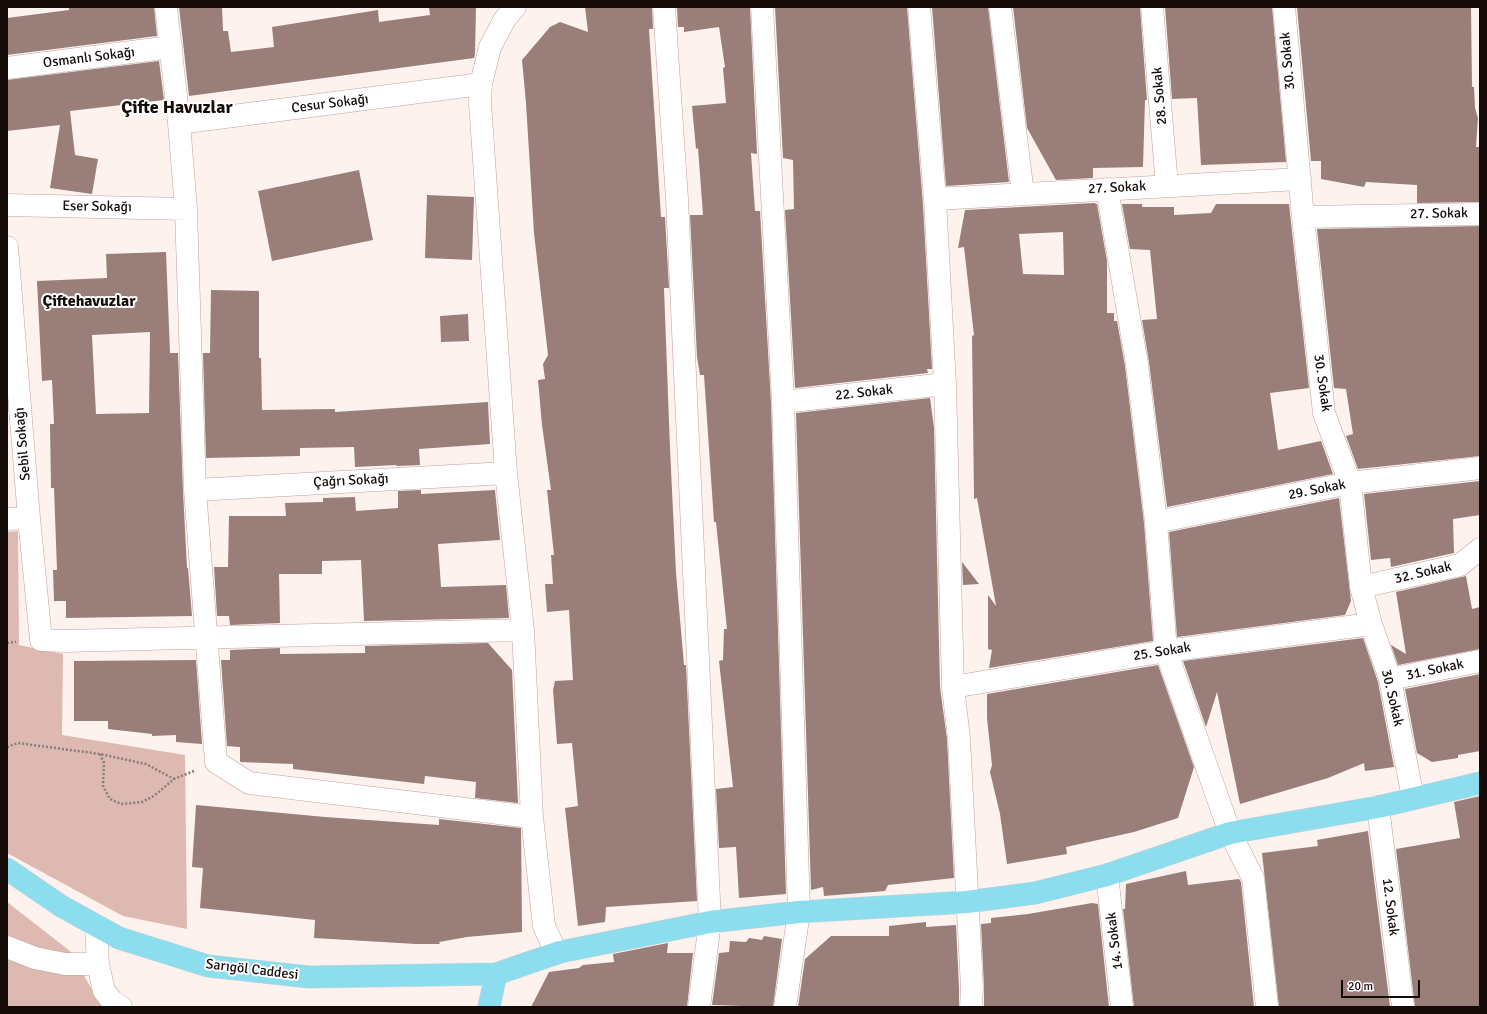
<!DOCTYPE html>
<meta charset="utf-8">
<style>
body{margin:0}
#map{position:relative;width:1487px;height:1014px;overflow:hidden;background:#fef2ef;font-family:Signika,sans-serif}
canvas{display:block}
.frame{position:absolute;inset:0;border:8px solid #140b09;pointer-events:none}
.scale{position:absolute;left:1341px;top:980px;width:79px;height:18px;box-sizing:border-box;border:2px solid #140b09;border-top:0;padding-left:5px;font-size:12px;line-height:14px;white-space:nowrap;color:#140b09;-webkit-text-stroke:3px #fff;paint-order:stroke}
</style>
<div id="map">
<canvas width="1487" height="1014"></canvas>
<div class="frame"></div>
<div class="scale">20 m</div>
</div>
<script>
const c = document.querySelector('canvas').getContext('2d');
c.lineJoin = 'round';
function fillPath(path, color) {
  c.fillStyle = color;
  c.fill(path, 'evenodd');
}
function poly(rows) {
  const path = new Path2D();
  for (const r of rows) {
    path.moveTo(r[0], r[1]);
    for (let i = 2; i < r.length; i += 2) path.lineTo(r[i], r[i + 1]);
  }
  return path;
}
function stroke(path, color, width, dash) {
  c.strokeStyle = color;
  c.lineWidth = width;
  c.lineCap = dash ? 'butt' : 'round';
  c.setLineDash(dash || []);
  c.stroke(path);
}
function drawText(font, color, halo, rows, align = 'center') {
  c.font = font + ' Signika,sans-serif';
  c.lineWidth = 4;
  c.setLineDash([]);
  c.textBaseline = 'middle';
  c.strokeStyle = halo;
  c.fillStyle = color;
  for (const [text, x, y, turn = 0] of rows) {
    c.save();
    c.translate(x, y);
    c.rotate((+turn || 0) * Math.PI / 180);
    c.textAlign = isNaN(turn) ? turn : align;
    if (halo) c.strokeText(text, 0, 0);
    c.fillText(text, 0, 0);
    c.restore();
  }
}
fillPath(poly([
 [18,531,19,645,63,654,62,735,185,755,187,929,123,916,7,853,7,532],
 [7,902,70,951,102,1007,7,1007]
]), '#deb9b2');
fillPath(poly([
 [69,7,154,7,157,36,7,55,7,18,69,10],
 [179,7,222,7,223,31,228,31,231,52,274,47,272,27,378,10,379,22,430,15,429,7,476,7,475,54,474,58,189,96],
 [585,7,652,7,653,29,649,29,661,217,665,217,669,288,664,288,670,449,676,573,684,665,686,665,697,901,606,907,605,922,578,926,565,808,578,806,572,743,557,744,553,690,555,681,573,680,569,610,547,612,545,584,553,584,551,555,554,555,547,490,551,490,542,425,538,380,545,379,543,364,548,355,534,233,526,103,522,60,550,27,560,22,588,32],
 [677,7,750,7,757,154,751,153,755,211,760,211,771,403,786,894,739,898,736,847,719,848,716,789,733,787,719,661,723,660,724,629,727,629,716,522,714,522,704,375,700,375,697,357,690,215,703,215,698,148,696,149,692,106,726,103,723,68,725,67,719,27,684,32,684,27,678,27],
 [775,7,907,7,923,205,932,369,927,369,928,373,795,388,785,210,794,209,793,160,783,158],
 [932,7,988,7,1009,182,946,186],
 [1013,7,1140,7,1147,100,1145,100,1143,167,1093,168,1093,178,1056,180,1027,128],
 [1165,7,1272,7,1286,162,1201,165,1197,98,1172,99],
 [1297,7,1471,7,1472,87,1474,87,1475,108,1478,118,1476,147,1480,147,1480,202,1417,203,1417,185,1366,182,1364,187,1321,179,1321,161,1311,161],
 [159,61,164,100,70,111,75,155,98,159,92,194,50,188,60,125,7,131,7,80],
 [359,170,373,240,272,261,258,191],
 [427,195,474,197,472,260,425,258],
 [1094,203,1097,204,1107,261,1107,313,1114,313,1114,321,1117,321,1125,366,1144,523,1153,641,989,668,992,650,988,649,988,595,996,606,977,498,974,499,972,336,974,335,964,247,958,248,965,210],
 [1063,232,1064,275,1023,274,1019,234],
 [1122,204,1142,204,1142,207,1174,207,1174,215,1211,213,1216,204,1289,204,1309,388,1270,393,1278,450,1321,441,1333,474,1167,507,1149,362,1142,320,1157,319,1150,250,1130,249],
 [1480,226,1480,456,1358,469,1346,436,1353,434,1346,389,1334,388,1317,229],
 [166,252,170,353,178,353,183,491,187,568,188,568,192,616,66,618,66,601,54,601,53,570,57,570,54,488,51,488,50,424,54,424,52,380,42,381,37,281,107,278,106,254],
 [150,332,149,413,96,414,92,335],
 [211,290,259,291,259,358,261,358,262,410,335,409,335,412,488,402,490,444,419,449,420,465,397,466,396,465,355,467,354,447,300,448,300,456,206,458,203,353,210,353],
 [468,314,469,341,441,342,440,316],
 [930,398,934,428,940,687,947,739,954,878,888,885,885,891,824,896,823,887,811,890,796,413],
 [1480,481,1480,515,1453,519,1454,553,1391,567,1390,558,1371,560,1364,494],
 [421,490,421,494,495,490,500,540,438,544,441,587,506,585,509,618,364,621,361,560,322,561,322,574,279,574,280,623,230,625,229,616,217,616,214,567,228,567,229,516,286,516,285,503,323,502,323,498,355,497,356,511,398,508,398,491],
 [1339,498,1351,601,1345,615,1177,637,1169,532],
 [962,562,979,584,963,585],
 [1466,576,1472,609,1480,607,1480,649,1398,665,1391,645,1406,654,1396,592],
 [1363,638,1378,682,1394,767,1365,771,1364,763,1328,778,1240,804,1217,692,1206,727,1183,661],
 [488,643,512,670,518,803,475,798,476,782,425,776,424,784,293,769,293,764,240,762,240,747,227,746,221,660,230,660,230,650,280,648,280,654,365,653,365,646],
 [196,660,202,744,176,742,176,735,152,736,152,734,108,729,108,721,74,721,74,661],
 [1158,665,1194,767,1178,818,1134,832,1066,847,1067,854,1007,864,1000,814,990,772,992,765,987,718,987,694],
 [1480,674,1480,751,1458,755,1458,758,1432,762,1417,753,1405,689],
 [1480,796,1480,1007,1415,1007,1396,849,1460,838,1454,802],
 [196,805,325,817,439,825,439,819,521,828,522,932,467,937,439,942,440,944,416,944,314,938,315,920,200,908,203,868,192,867],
 [1368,831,1390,1007,1279,1007,1262,853,1318,846,1317,840],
 [1186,871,1188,885,1239,879,1241,882,1254,1007,1134,1007,1123,909,1125,909,1126,884],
 [1092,903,1098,904,1109,1007,984,1007,984,987,981,924,991,923,991,918,1028,914],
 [926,922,926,927,956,925,959,988,959,1007,798,1007,805,959,831,936,889,936,889,926],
 [764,936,782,939,773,1007,712,1005,719,953,729,952,730,941,746,942,749,938,762,940],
 [668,943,667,953,693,953,687,1007,531,1007,549,972,579,968,583,965,614,962,613,954]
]), '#997e79');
const minor = poly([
 [166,7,179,123,186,209,195,490,216,762,249,783,532,817],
 [515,7,505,19,490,47,481,84,480,103,506,473,523,630,532,817,544,926,554,948,560,952],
 [664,7,677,199,710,922,699,1007],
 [762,7,783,402,799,912,785,1007],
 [919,7,935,199,945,384,953,687,959,738,972,988,971,1007],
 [1000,7,1023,194],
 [1152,7,1167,186],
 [1284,7,1303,217,1324,413,1350,483,1361,587,1371,624,1390,679,1413,798],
 [7,68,171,47],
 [179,123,481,84],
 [1107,189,1137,364,1156,522,1166,651,1230,833,1253,878,1267,1007],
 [935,199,1300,179],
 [7,205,186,209],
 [1303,217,1480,214],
 [7,247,29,518,41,640,64,641,523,630],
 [783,402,945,384],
 [195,490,506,473],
 [7,519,29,518],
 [1156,522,1350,483,1480,468],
 [1361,587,1460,565,1480,549],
 [1390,679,1480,661],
 [953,687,1166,651,1371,624],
 [1378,807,1403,1007],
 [1107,875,1122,1007],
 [96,926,98,964,104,991,112,1001,121,1007],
 [7,947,35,958,65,964,98,964]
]);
const major = poly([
 [7,869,61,906,119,938,208,966,309,977,496,974,560,952,710,922,799,912,967,902,1035,893,1107,875,1230,833,1378,807,1480,783],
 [489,1007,496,974]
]);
stroke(minor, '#bda29d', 23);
stroke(major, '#d5d3d3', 23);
stroke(poly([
 [7,643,16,642],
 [7,747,18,743,100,754,146,764,174,779],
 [100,754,104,763,103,786,110,799,121,804,142,802,154,796,174,779,194,771]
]), '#887d7b', 2.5, [2, 2]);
stroke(minor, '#fff', 22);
stroke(major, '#8cddee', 22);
drawText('14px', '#140b09', '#fff', [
 ["Osmanlı Sokağı",89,58,-7],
 ["30. Sokak",1288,61,-95],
 ["28. Sokak",1160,96,-95],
 ["Cesur Sokağı",330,104,-7],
 ["27. Sokak",1117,188,-3],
 ["Eser Sokağı",97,207,1],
 ["27. Sokak",1439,214,-1],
 ["30. Sokak",1322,383,82],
 ["22. Sokak",864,393,-6],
 ["Sebil Sokağı",23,444,-95],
 ["Çağrı Sokağı",351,481,-3],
 ["29. Sokak",1317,490,-11],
 ["32. Sokak",1423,573,-13],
 ["25. Sokak",1162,652,-9],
 ["31. Sokak",1435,670,-12],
 ["30. Sokak",1392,698,77],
 ["12. Sokak",1390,907,83],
 ["14. Sokak",1115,941,-97],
 ["Sarıgöl Caddesi",252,970,7]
]);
drawText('bold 16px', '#140b09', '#fff', [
 ["Çiftehavuzlar",89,302]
]);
drawText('bold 18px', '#140b09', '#fff', [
 ["Çifte Havuzlar",177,108]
]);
</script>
